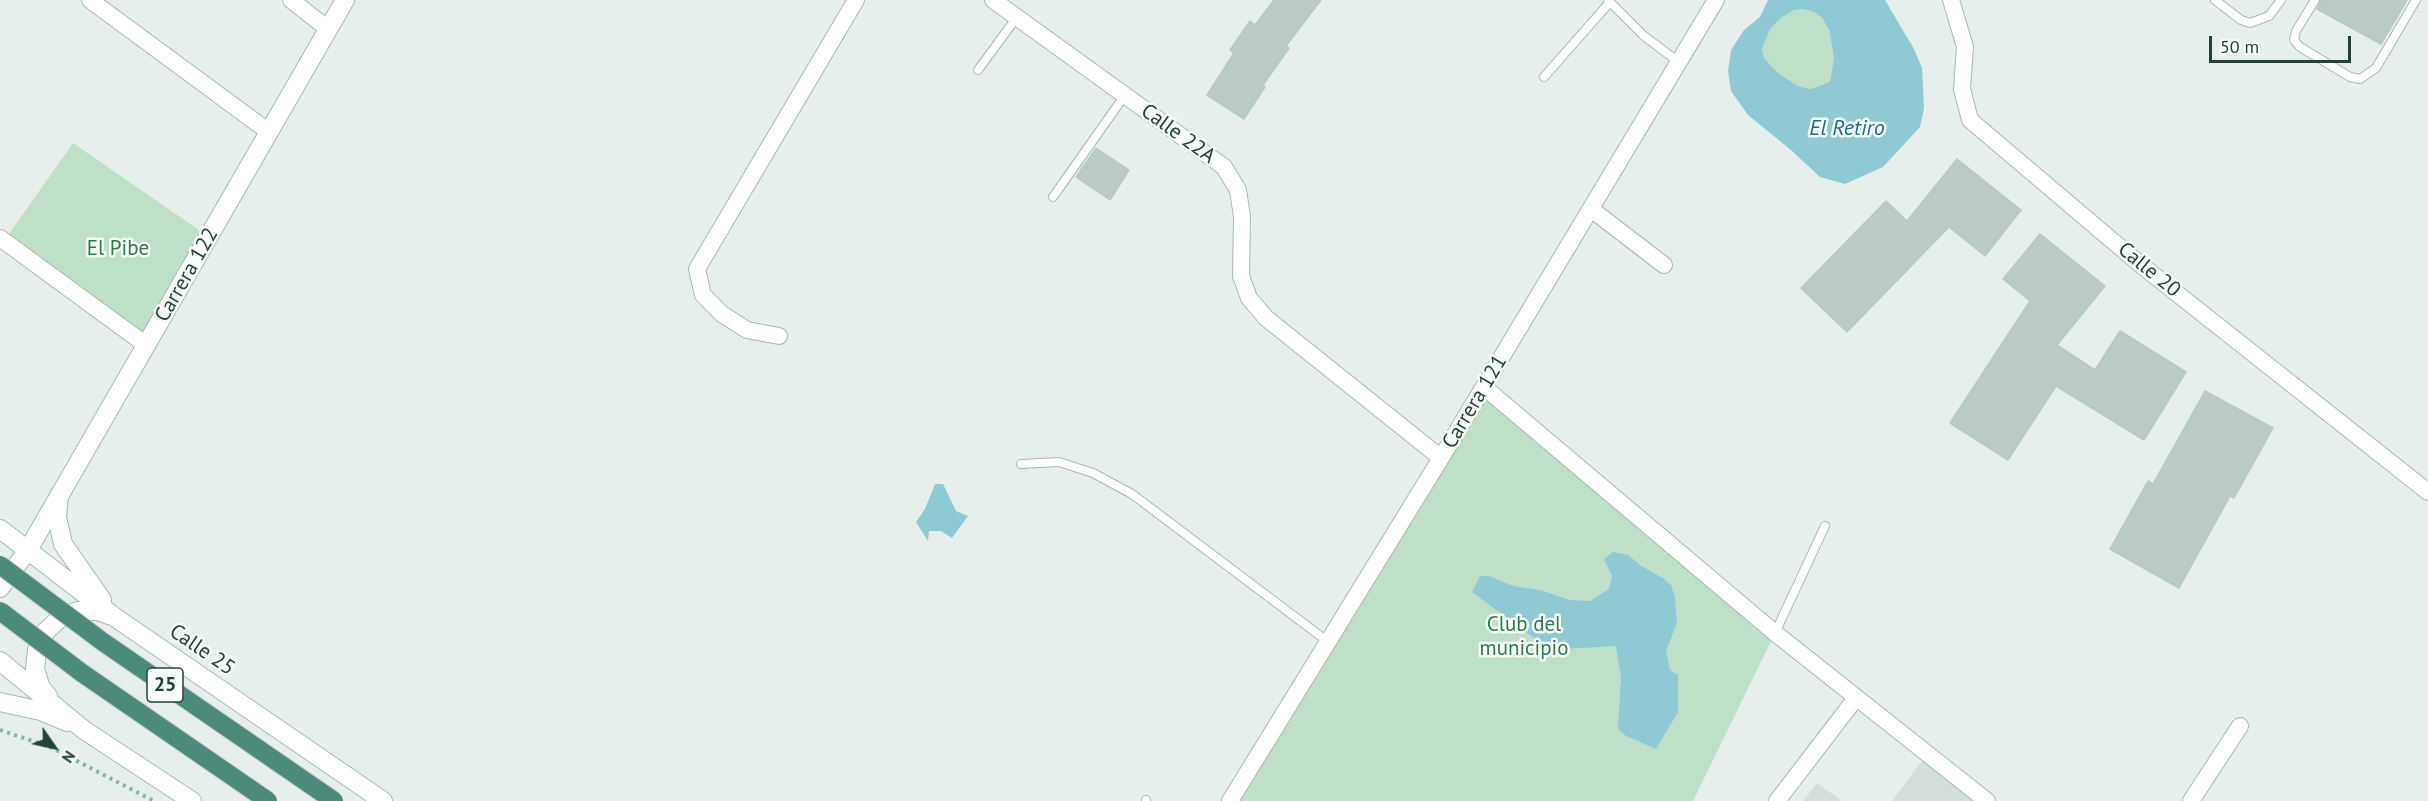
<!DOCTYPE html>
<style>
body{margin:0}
#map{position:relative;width:2428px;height:801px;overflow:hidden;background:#e6efeb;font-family:"PT Sans",sans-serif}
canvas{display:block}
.north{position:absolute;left:24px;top:717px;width:60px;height:60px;-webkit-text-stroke:4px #f7fbf9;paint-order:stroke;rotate:124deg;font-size:16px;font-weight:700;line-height:24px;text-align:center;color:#24423a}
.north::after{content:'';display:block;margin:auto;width:21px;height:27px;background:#24423a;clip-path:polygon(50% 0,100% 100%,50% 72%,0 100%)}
.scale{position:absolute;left:2209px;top:36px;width:142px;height:27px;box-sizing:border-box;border:3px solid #24423a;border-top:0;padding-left:8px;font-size:18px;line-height:21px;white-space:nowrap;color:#24423a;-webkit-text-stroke:4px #f7fbf9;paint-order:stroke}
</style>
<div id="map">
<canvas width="2428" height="801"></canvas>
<div class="north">N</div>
<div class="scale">50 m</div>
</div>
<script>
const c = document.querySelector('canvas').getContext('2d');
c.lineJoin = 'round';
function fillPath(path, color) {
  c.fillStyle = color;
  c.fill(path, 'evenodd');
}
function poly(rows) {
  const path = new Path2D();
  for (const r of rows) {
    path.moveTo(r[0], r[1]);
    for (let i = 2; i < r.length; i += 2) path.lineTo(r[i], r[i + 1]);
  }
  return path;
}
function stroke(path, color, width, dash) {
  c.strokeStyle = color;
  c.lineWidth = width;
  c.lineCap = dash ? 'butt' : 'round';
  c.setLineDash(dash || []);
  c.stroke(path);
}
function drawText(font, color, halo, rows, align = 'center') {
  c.font = font + ' "PT Sans",sans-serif';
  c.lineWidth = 5;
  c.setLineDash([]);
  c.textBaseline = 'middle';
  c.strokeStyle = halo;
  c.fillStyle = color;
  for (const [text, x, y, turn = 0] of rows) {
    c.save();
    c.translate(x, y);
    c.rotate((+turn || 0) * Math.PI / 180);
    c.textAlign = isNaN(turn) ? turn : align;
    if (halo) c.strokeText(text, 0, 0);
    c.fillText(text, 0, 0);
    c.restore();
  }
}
fillPath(poly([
 [1926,755,1987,801,1892,801],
 [1817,783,1842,801,1803,801]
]), '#d4dfda');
fillPath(poly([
 [1803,9,1814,12,1822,18,1829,30,1834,58,1830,83,1811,89,1798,86,1778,73,1764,58,1762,48,1771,28,1781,18,1794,10],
 [73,143,209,237,146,345,4,241],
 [1484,387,1775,633,1693,801,1230,801]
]), '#bfe0c8');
fillPath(poly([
 [1768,0,1885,0,1914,49,1922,68,1924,108,1920,127,1883,167,1845,184,1820,177,1791,150,1748,115,1731,91,1728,71,1731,50,1744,30,1760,17],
 [1803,9,1814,12,1822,18,1829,30,1834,58,1830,82,1811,89,1798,86,1778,73,1764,58,1762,48,1771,28,1781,18,1794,10],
 [935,484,943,484,956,511,968,516,952,538,941,531,929,531,928,541,916,522,925,509],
 [1613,552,1628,555,1640,565,1664,579,1671,585,1675,597,1677,623,1666,651,1670,670,1678,675,1678,712,1656,749,1626,736,1618,729,1621,677,1616,646,1563,649,1545,646,1472,592,1480,576,1489,576,1513,586,1540,590,1570,600,1590,601,1609,589,1612,576,1604,559]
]), '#8ec9d4');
const building = poly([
 [1274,0,1321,0,1286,46,1289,48,1263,85,1265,87,1244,119,1207,95,1234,53,1230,50,1250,21,1255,25,1274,0],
 [2321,0,2407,0,2381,44,2317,9,2321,0],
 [1096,148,1129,170,1110,200,1076,177,1096,148],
 [1957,159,2021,210,1985,256,1949,227,1847,332,1801,288,1886,201,1907,221,1957,159],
 [2040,234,2105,286,2057,345,2095,370,2120,331,2186,372,2144,440,2056,386,2008,460,1950,423,2030,301,2003,279,2040,234],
 [2205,391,2273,428,2234,498,2230,496,2179,588,2110,549,2148,481,2153,484,2205,391]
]);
fillPath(building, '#bbcac4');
stroke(building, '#b8c9c2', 1.5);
const service = poly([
 [1608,0,1644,36,1680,63],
 [2215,0,2241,20,2250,23,2269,16,2281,0],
 [2315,0,2296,31,2294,40,2300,47,2350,77,2360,79,2376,68,2416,0],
 [978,70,1017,17],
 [1544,77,1610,2],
 [1053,197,1125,95],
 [1021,464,1059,462,1093,473,1132,494,1327,641],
 [1775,633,1825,526],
 [1146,801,1146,800]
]);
const minor = poly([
 [90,0,269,132],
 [291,0,328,29],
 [993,0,1224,167,1238,190,1242,217,1241,276,1249,298,1266,318,1441,458],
 [1951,0,1965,47,1962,89,1970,120,2141,265,2428,492],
 [1591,209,1664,265],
 [0,238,146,345],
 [779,336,747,330,722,314,703,295,697,269,856,0],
 [1484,387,1775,633,1987,801],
 [1230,801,1441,458,1716,0],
 [1777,801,1856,698],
 [2191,801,2240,726]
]);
const tertiary = poly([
 [28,550,345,0]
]);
const secondary = poly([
 [59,496,57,517,63,544,102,600],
 [0,529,116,618,383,801],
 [0,588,28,550],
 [0,661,84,730,192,801],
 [48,696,41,688,35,669,37,650,45,632,60,618,78,611,98,611,109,615],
 [0,702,41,711,67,722]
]);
stroke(service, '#a8b8b2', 10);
stroke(minor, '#a8b8b2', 18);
stroke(tertiary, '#a8b8b2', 20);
stroke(secondary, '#a4bbb3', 20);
stroke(poly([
 [0,730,50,747,154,801]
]), '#86b3a5', 4, [3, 4.5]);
stroke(service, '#fff', 8);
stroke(minor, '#fff', 16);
stroke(tertiary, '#fff', 18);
stroke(secondary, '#fff', 18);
const trunkBridge = poly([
 [0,565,103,642,334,801],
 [0,611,82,673,268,801]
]);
stroke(trunkBridge, '#c2cac8', 20, []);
stroke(trunkBridge, '#4c8a7c', 18);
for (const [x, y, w] of [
 [165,685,36]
]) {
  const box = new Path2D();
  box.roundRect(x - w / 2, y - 17, w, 34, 4.5);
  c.fillStyle = '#f7fbf9';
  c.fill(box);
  stroke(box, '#24423a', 1.5);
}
drawText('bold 20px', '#24423a', null, [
 ["25",165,685]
]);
drawText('21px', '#24423a', '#f7fbf9', [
 ["Calle 22A",1178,134,36],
 ["Calle 20",2149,270,39],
 ["Carrera 122",187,275,-60],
 ["Carrera 121",1475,402,-59],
 ["Calle 25",202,650,34]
]);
drawText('21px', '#2d7a4b', '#f7fbf9', [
 ["El Pibe",118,249],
 ["Club del",1524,625],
 ["municipio",1524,649]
]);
drawText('italic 22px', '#1c6f80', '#f7fbf9', [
 ["El Retiro",1847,129]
]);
</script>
